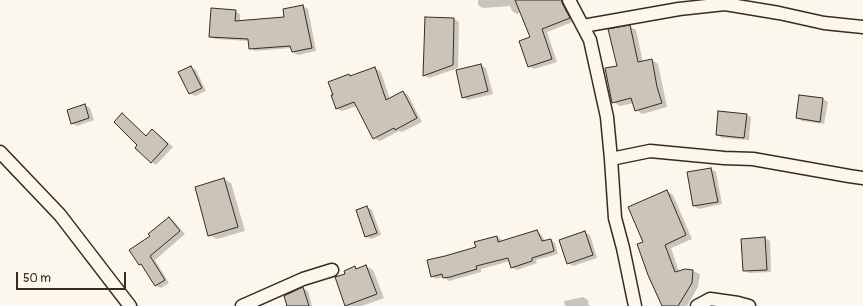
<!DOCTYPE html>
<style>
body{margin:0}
#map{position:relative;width:863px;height:306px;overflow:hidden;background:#fbf7ec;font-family:Pangolin,sans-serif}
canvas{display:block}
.scale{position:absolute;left:16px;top:272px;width:110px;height:18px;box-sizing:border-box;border:2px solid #3b2a1e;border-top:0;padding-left:5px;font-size:12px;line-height:14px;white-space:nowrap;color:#3b2a1e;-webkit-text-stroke:3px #fbf7ec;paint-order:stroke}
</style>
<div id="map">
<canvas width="863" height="306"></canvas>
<div class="scale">50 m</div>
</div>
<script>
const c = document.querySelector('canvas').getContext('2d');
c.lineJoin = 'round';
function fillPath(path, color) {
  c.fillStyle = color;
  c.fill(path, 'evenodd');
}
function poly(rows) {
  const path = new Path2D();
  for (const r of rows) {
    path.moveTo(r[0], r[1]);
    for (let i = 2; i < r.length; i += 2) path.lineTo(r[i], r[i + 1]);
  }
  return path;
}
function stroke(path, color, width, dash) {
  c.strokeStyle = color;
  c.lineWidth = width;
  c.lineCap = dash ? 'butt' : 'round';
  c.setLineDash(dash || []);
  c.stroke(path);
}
fillPath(poly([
 [478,0,567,0,575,21,547,32,557,62,534,69,529,66,531,38,521,12,517,14,512,11,510,6,483,8,478,5],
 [303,6,308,9,316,51,298,55,292,52,292,48,255,51,250,48,249,41,215,39,210,37,235,11,240,14,240,22,286,18],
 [454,19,459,22,458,68,429,78,424,75],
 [629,26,636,30,643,62,652,60,658,64,667,107,642,114,636,110,634,103,620,106,613,102,618,67],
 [481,65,486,68,493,94,468,100,463,97,457,71],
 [191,67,196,70,206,91,195,96,190,93],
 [375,68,381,72,390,99,403,92,408,95,422,122,402,132,399,131,380,141,374,138,357,106,342,111,336,108,349,75,352,76],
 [823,99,828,102,824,124,802,121,797,118],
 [85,105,90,108,94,120,77,126,72,123],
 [122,115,127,118,147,137,152,130,157,133,173,147,156,165,152,162,139,145],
 [746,115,751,117,749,140,722,138,717,135],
 [711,169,716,172,722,204,699,209,694,206,688,173],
 [224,179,231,183,245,231,217,239,209,235],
 [667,191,673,195,692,239,671,248,679,272,685,270,693,271,700,274,698,287,687,306,663,306,644,242],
 [367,207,372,210,381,235,371,239,366,236],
 [169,218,174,221,185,234,155,260,169,283,161,288,156,285,144,267,140,265,130,250,151,236],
 [536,231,541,234,545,241,551,240,555,243,558,254,536,260,537,263,517,270,512,267,510,261,481,269,481,272,449,281,443,277,436,279,432,276,497,237,501,239,502,242],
 [585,232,590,235,597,258,573,266,568,263],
 [765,238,770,241,771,272,749,273,744,270],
 [366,266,373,270,384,298,362,306,348,306,346,305,355,268,358,269],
 [303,288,308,291,312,306,288,306],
 [583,297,588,300,589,306,565,306,564,301]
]), '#0003');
const building = poly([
 [515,0,562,0,562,3,570,18,542,29,552,59,528,67,519,41,530,37,515,0],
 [303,5,312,48,292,52,290,46,249,49,248,39,209,37,211,8,236,10,235,21,284,17,283,9,303,5],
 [425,17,454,18,453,65,423,76,425,17],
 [630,25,638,62,652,59,657,87,662,103,635,111,631,98,612,103,605,68,617,66,608,29,630,25],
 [481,64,488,91,462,98,456,70,481,64],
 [191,66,202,88,189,94,178,72,191,66],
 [375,67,386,100,403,91,417,118,395,130,394,128,373,139,354,102,336,109,331,95,333,95,328,82,349,74,350,76,375,67],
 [799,95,823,98,820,122,796,118,799,95],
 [85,104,89,118,71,124,67,110,85,104],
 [718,111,747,114,744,138,716,135,718,111],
 [122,113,146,136,152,129,168,144,151,163,135,148,137,145,114,122,122,113],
 [711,168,718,202,693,206,687,172,711,168],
 [224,178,238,227,208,236,195,187,224,178],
 [667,190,686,235,665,245,675,272,685,269,693,270,692,283,678,306,662,306,648,275,637,244,643,242,628,207,667,190],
 [367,206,377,233,365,237,356,210,367,206],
 [169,217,180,231,150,256,165,280,155,286,141,264,139,265,129,250,150,236,148,234,169,217],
 [537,230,542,241,551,239,554,251,532,258,532,261,511,268,508,258,476,266,477,269,450,277,443,278,442,274,431,277,427,260,445,256,476,247,474,242,497,236,498,242,537,230],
 [585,231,593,255,567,264,559,240,585,231],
 [765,237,767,270,743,271,741,239,765,237],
 [366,265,377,294,345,306,335,277,345,274,344,271,355,266,356,269,366,265],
 [303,287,309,306,287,306,284,296,303,287]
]);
fillPath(building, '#ccc4b9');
stroke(building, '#3b2a1e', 1);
const minor = poly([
 [569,0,590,40,607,117,611,159,650,151,724,158,753,159,849,176,863,178],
 [583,26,679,9,725,4,779,13,824,23,863,27],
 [0,152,60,215,130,306],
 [611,159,615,218,623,248,635,306],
 [242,306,303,279,332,270],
 [697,306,710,299,738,303,749,306]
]);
stroke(minor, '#3b2a1e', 15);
stroke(minor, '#fbf7ec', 12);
</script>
